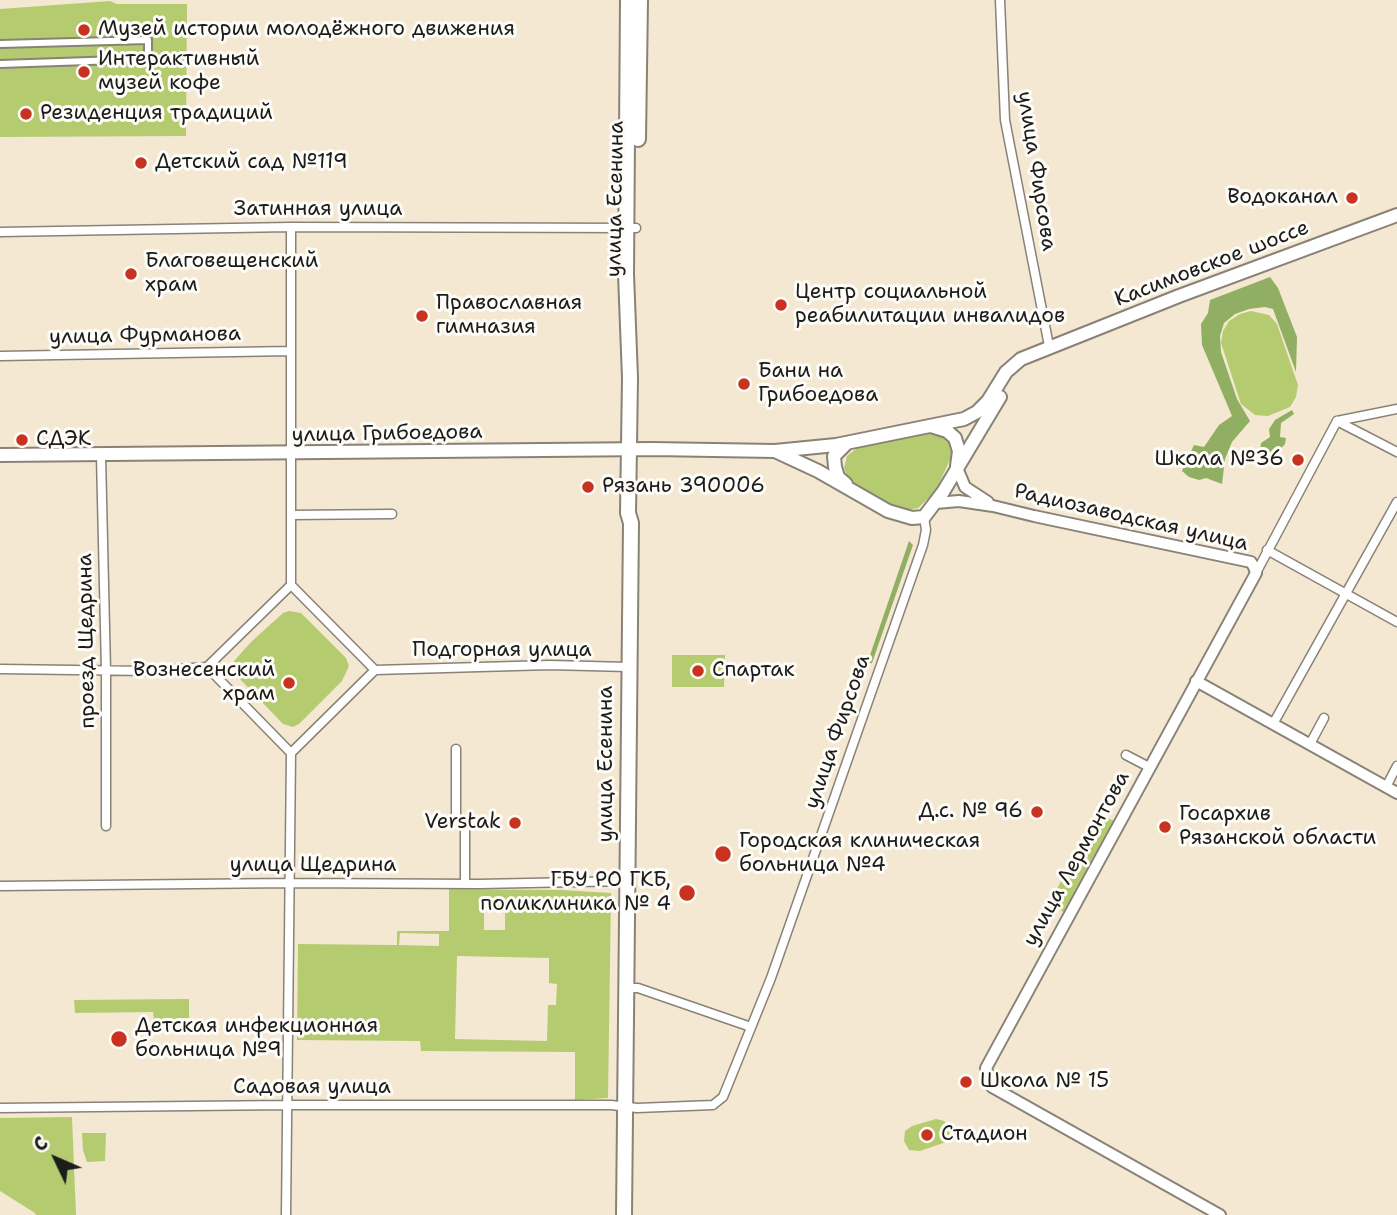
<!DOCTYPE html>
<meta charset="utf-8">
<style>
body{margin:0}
#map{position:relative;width:1397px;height:1215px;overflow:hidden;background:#f5e8d2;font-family:"Shantell Sans",sans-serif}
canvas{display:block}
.north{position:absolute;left:21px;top:1124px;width:70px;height:70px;-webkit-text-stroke:5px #fdfcf7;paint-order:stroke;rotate:314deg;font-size:19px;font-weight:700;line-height:28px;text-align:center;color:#1c1c1c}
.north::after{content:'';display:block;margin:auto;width:24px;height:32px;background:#1c1c1c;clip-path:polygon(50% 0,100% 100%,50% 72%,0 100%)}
</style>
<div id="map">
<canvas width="1397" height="1215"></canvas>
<div class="north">С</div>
</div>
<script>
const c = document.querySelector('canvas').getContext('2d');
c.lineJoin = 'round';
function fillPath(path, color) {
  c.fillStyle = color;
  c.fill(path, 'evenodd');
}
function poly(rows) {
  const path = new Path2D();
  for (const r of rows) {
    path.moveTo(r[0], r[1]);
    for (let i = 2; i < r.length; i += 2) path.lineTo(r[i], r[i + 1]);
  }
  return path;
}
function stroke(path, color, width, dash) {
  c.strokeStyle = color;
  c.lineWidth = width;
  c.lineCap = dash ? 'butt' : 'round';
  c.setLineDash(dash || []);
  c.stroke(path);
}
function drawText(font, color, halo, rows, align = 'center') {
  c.font = font + ' "Shantell Sans",sans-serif';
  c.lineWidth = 6;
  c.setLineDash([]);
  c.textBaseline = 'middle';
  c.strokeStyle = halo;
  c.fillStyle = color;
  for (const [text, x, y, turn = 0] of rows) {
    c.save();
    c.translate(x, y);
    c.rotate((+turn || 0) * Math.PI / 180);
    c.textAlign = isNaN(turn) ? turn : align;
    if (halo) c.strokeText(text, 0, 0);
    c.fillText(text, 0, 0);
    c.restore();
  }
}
fillPath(poly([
 [110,1,117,4,187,4,186,136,0,137,0,9],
 [1251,311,1269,315,1277,324,1298,385,1296,397,1290,407,1268,416,1255,415,1241,404,1221,343,1223,331,1229,321,1240,314],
 [930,431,939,432,951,442,954,451,935,492,918,508,907,510,895,508,856,486,848,478,844,468,847,456,857,448,876,441],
 [289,611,301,613,346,658,349,666,342,681,299,724,293,727,283,724,236,675,233,668,234,661,251,642,283,613],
 [672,655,725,655,724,687,672,687],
 [1097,813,1116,822,1067,914,1049,904],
 [449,889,561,890,611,893,608,1098,575,1100,575,1052,421,1051,420,1041,297,1040,298,944,397,945,397,931,449,931],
 [484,906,505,906,505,930,484,930],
 [400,933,439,934,439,946,399,945],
 [457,956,549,958,549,983,557,984,556,1005,548,1005,547,1041,455,1039],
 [189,999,189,1018,179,1018,179,1021,154,1021,153,1012,75,1013,74,1000],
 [72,1117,76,1215,36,1215,35,1213,0,1191,0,1118],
 [936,1119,944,1121,948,1125,950,1135,946,1142,920,1151,909,1150,904,1141,905,1131,912,1126],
 [82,1133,106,1133,105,1161,87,1162,83,1150]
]), '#b5cb70');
fillPath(poly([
 [1270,277,1278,288,1297,337,1296,372,1273,309,1265,307,1249,309,1235,314,1224,323,1220,336,1221,352,1237,399,1250,421,1232,442,1225,459,1222,484,1206,478,1199,480,1189,477,1182,471,1194,445,1204,447,1219,425,1232,416,1202,345,1201,324,1208,313,1210,300],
 [1292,410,1294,414,1281,423,1280,437,1286,438,1285,444,1275,455,1260,450,1261,443,1270,437,1269,429,1275,420],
 [909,541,913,545,872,663,867,664]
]), '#90af62');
const pedestrian = poly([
 [0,44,148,40,148,59,0,64]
]);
const minor = poly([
 [1000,0,1005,120,1049,346],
 [0,232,291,227,636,228],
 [0,356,291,351],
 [1337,421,1397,452],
 [1337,421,1397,409],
 [101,456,106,671,106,826],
 [291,515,392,514],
 [1267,550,1397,622],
 [1256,573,1337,421],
 [291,585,291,227],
 [0,669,148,671,207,667],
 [375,670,550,665,628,667],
 [1273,724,1397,502],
 [1310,744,1324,718],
 [456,749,456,817,465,828,465,884],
 [1126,755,1149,767],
 [1386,787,1397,766],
 [0,886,289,883,479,884,627,881],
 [625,988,638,988,751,1027],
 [0,1108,286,1105,611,1105,637,1108,713,1105,723,1097,771,978,923,545,926,530,924,517],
 [286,1215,291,753,375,670,291,585,207,667,291,753]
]);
const tertiary = poly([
 [957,468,965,487,988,502],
 [936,503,959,501,993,506,1034,516,1251,562,1254,567,1256,573,986,1068,992,1087,1220,1215],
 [1196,681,1397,793]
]);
const secondary = poly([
 [931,426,947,431,955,438,959,451,957,466],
 [846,444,834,456,835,467,838,477,846,484],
 [775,451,818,471,888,511,912,518,924,517,943,492,1000,397],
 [0,455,652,449,775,451,836,445,964,419,977,412,988,401,1006,372,1021,359,1179,296,1397,215]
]);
const primary = poly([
 [638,139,640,0],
 [624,1215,631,523,628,513,630,378,626,274,628,0]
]);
stroke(pedestrian, '#888277', 10);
stroke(minor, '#888277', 11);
stroke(tertiary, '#888277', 14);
stroke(secondary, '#888277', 16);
stroke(primary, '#888277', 18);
stroke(pedestrian, '#fff', 6);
stroke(minor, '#fff', 8);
stroke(tertiary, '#fff', 10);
stroke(secondary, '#fff', 12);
stroke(primary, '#fff', 14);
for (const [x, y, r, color] of [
 [84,30,7,"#c8321e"],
 [84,72,7,"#c8321e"],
 [26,114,7,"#c8321e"],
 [141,163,7,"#c8321e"],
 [1352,198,7,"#c8321e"],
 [131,274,7,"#c8321e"],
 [781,305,7,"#c8321e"],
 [422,316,7,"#c8321e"],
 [744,384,7,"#c8321e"],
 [22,440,7,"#c8321e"],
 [1298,460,7,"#c8321e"],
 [588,487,7,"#c8321e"],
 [698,671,7,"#c8321e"],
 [289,683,7,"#c8321e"],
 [1037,812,7,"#c8321e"],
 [515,823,7,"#c8321e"],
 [1165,827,7,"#c8321e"],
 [723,854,9,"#c8321e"],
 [687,893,9,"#c8321e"],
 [119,1039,9,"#c8321e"],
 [966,1082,7,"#c8321e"],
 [927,1135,7,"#c8321e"]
]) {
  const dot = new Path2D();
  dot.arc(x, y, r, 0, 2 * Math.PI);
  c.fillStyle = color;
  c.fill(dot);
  stroke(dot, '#fdfcf7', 2.5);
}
drawText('21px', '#1c1c1c', '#fdfcf7', [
 ["Музей истории молодёжного движения",98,30],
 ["Интерактивный",98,60],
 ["музей кофе",98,84],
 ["Резиденция традиций",40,114],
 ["Детский сад №119",155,163],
 ["Водоканал",1338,198,"right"],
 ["Благовещенский",145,262],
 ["храм",145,286],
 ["Центр социальной",795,293],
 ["реабилитации инвалидов",795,317],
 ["Православная",436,304],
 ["гимназия",436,328],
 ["Бани на",758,372],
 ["Грибоедова",758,396],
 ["СДЭК",36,440],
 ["Школа №36",1284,460,"right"],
 ["Рязань 390006",602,487],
 ["Вознесенский",275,671,"right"],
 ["храм",275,695,"right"],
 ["Спартак",712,671],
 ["Д.с. № 96",1023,812,"right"],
 ["Госархив",1179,815],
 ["Рязанской области",1179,839],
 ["Verstak",501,823,"right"],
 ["Городская клиническая",739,842],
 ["больница №4",739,866],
 ["ГБУ РО ГКБ,",671,881,"right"],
 ["поликлиника № 4",671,905,"right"],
 ["Детская инфекционная",135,1027],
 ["больница №9",135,1051],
 ["Школа № 15",980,1082],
 ["Стадион",941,1135]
], 'left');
drawText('21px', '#1c1c1c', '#fdfcf7', [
 ["улица Фирсова",1036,171,81],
 ["улица Есенина",616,199,-89],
 ["Затинная улица",318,210],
 ["Касимовское шоссе",1212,264,-21],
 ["улица Фурманова",145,336,-1],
 ["улица Грибоедова",387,434,-1],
 ["Радиозаводская улица",1131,518,13],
 ["проезд Щедрина",87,641,-91],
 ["Подгорная улица",502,651],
 ["улица Фирсова",838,732,-71],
 ["улица Есенина",607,764,-90],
 ["улица Лермонтова",1077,859,-61],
 ["улица Щедрина",313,866],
 ["Садовая улица",312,1088]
]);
</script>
